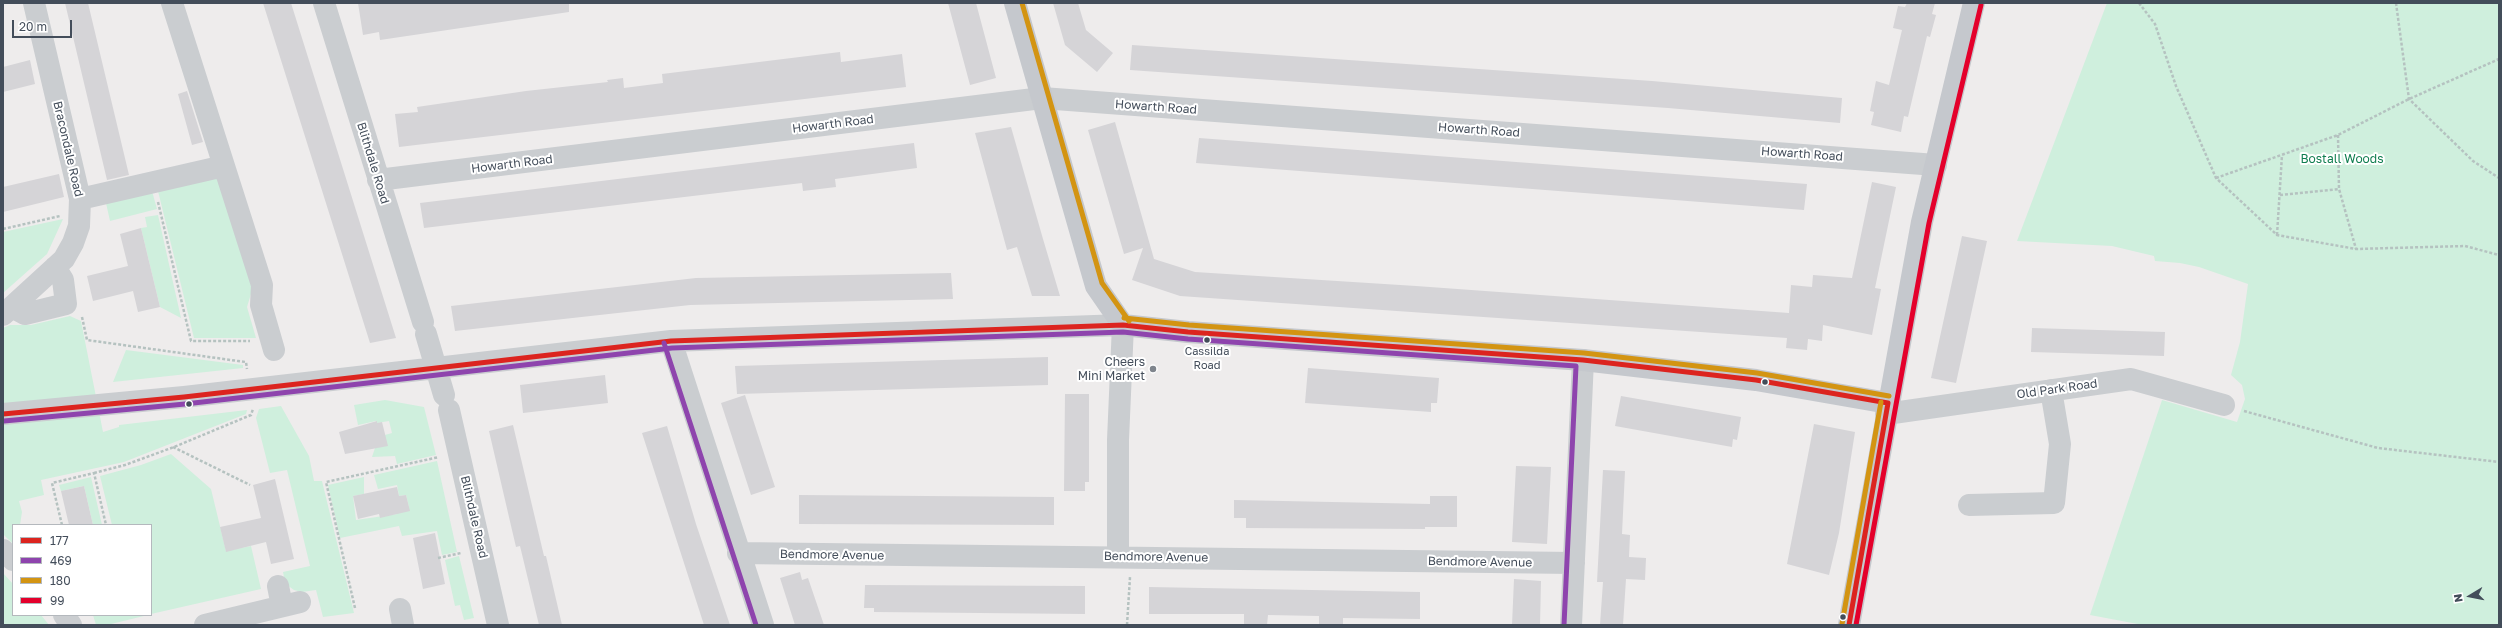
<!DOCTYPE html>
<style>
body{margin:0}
#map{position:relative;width:2502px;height:628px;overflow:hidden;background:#eeecec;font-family:"Golos Text",sans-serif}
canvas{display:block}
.frame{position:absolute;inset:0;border:4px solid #434d5a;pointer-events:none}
.legend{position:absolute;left:12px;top:524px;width:140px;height:92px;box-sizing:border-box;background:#fff;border:1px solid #b4b8bd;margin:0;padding:5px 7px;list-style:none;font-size:12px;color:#434d5a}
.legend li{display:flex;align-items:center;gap:8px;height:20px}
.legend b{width:20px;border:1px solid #b4b8bd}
.north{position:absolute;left:2450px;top:576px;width:40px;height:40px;-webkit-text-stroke:3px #fff;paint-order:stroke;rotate:260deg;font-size:11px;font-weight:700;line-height:16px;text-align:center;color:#434d5a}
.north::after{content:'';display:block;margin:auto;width:14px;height:18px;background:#434d5a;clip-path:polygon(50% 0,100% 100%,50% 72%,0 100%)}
.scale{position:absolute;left:12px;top:20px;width:60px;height:18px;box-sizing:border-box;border:2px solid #434d5a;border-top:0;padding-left:5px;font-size:12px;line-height:14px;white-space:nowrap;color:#434d5a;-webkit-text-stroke:3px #fff;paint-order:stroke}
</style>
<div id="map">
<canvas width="2502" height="628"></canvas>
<div class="frame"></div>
<ul class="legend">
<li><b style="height:5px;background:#dc241f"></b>177</li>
<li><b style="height:5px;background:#8e44ad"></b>469</li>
<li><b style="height:5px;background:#d39412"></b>180</li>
<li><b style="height:5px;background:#e4002b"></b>99</li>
</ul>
<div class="north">N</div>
<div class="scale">20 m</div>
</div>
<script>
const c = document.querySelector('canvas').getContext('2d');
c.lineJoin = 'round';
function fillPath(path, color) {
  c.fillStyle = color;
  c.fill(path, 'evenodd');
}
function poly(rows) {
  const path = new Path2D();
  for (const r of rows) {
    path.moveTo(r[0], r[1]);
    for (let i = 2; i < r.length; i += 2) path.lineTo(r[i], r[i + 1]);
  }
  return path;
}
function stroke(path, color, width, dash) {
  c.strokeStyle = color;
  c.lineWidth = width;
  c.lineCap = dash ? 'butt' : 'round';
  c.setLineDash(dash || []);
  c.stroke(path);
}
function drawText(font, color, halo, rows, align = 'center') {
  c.font = font + ' "Golos Text",sans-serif';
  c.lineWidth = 4;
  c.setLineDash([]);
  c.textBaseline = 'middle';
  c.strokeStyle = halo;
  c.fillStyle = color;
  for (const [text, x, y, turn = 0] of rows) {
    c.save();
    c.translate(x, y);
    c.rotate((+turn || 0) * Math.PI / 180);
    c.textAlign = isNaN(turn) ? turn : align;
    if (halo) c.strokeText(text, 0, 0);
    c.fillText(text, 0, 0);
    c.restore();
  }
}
fillPath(poly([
 [2107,3,2499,3,2499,625,2143,625,2090,615,2162,400,2237,422,2245,399,2242,385,2231,375,2240,342,2248,284,2199,267,2180,263,2155,261,2154,256,2112,246,2017,241],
 [215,178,221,181,253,287,247,307,256,338,194,338,158,191],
 [152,191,157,209,110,221,106,203],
 [158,215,181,318,160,307,141,228,147,227,145,217],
 [63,219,47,254,3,293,3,232],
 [70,316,81,321,103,432,119,427,119,425,247,410,246,414,124,462,41,480,44,495,19,501,22,512,20,525,13,525,13,544,3,534,3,328,10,325,31,325],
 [126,350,243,365,243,368,113,382],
 [385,400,424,407,436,455,397,464,395,456,372,457,375,448,385,435,392,433,389,421,377,423,376,421,358,425,354,405],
 [281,406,309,456,314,481,322,481,354,613,323,617,316,590,302,592,294,590,287,585,284,577,283,572,310,566,287,470,270,473,256,418,259,409],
 [171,454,211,489,226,551,251,546,261,589,151,614,151,525,112,525,100,476,141,465],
 [437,461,457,552,442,555,437,531,402,536,399,526,340,538,328,485,364,477,364,494,353,496,356,520,397,514,397,510,409,507,406,495,399,496,397,485,378,489,374,475],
 [91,477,102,525,93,525,84,486,61,491,59,485],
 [459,556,474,618,464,620,460,605,455,606,445,560],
 [3,573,13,584,13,615,41,615,49,625,3,625],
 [93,615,148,615,107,625,96,625]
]), '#cfefdd');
fillPath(poly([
 [65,3,88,3,129,175,107,180],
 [263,3,291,3,396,338,370,343],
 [358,3,569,3,569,12,380,40,379,32,363,35],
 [948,3,976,3,996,78,970,85],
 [1053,3,1078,3,1086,30,1113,53,1097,72,1065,45],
 [1907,3,1935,3,1932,14,1936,15,1930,37,1927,36,1908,117,1904,116,1901,132,1871,125,1874,112,1870,111,1876,81,1889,85,1902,30,1893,28,1898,6,1905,7],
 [1132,45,1652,81,1842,98,1840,123,1668,108,1130,70],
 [840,52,841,62,902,54,906,87,399,147,395,114,418,112,417,107,526,91,608,82,607,80,623,78,624,88,663,83,662,74],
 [30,60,35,84,3,92,3,67],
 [187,91,203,142,192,145,178,94],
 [1115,122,1154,259,1195,272,1416,286,1789,313,1791,285,1812,287,1813,275,1852,278,1872,182,1896,187,1875,288,1881,289,1872,335,1823,325,1822,341,1808,339,1807,350,1786,348,1787,338,1180,296,1132,280,1143,248,1124,254,1088,130],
 [1011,127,1043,239,1060,296,1032,296,1017,247,1007,250,975,133],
 [1199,138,1807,184,1804,210,1196,163],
 [914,143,917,168,835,179,836,187,803,191,802,183,424,228,420,203],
 [59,174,64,197,3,212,3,187],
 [141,228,160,307,138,312,133,291,93,301,87,276,128,266,120,234],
 [1962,236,1987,241,1956,383,1931,378],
 [951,273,953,299,690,305,455,331,451,306,696,278],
 [2032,328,2165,332,2164,356,2031,352],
 [1048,357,1048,385,737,394,735,366],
 [1308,368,1439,378,1437,403,1431,403,1431,412,1305,403],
 [605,375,608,403,523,413,520,385],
 [1065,394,1089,394,1089,482,1085,482,1085,491,1064,491],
 [745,395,775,487,751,495,721,403],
 [1621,396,1741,417,1737,440,1733,439,1732,447,1615,426],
 [377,421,377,423,382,422,388,446,345,454,339,432],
 [1814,424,1855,432,1839,533,1829,575,1787,564],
 [513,425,544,556,546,556,562,625,539,625,520,546,516,547,512,530,489,431],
 [667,426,696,524,730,625,704,625,663,498,642,433],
 [1516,466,1551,467,1547,544,1512,542],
 [1603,470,1625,471,1622,534,1630,535,1629,557,1646,558,1645,580,1626,579,1623,625,1600,625,1603,582,1597,582],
 [275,479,294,559,271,564,266,542,226,552,220,527,261,518,253,485],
 [84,486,93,525,69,525,61,491],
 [397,487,399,496,406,495,410,511,380,518,379,514,358,519,353,496],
 [799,495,1054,497,1054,525,799,524],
 [1430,496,1457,496,1457,527,1425,527,1425,529,1246,528,1246,518,1234,518,1234,500,1430,504],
 [435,533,445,584,423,589,413,538],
 [800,572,802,580,808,578,824,625,795,625,780,578],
 [1514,579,1541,581,1540,625,1512,625],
 [865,585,1085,586,1085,614,874,612,874,608,864,608],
 [1149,587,1420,592,1420,619,1343,618,1343,625,1319,625,1319,616,1268,615,1267,625,1244,625,1244,614,1149,614]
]), '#d5d4d7');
stroke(poly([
 [2139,3,2155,24,2176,86,2216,178,2277,235,2356,249,2465,246,2499,255],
 [2396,3,2409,99,2473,161,2499,178],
 [2338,135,2339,189,2356,249],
 [2216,178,2338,135,2409,99,2499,59],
 [2280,195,2339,189],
 [158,202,191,341,250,341],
 [3,229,60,216],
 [2277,235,2282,155],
 [82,317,87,340,238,361,246,362,247,369],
 [2244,411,2378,448,2499,462],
 [173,447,250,485],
 [94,473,125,465,174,447,251,415,253,409],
 [62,525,52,483,94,473,106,525],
 [438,558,461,553],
 [355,608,326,482,439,457],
 [1127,625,1130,577]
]), '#b5c2c0', 2.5, [3, 2]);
stroke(poly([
 [172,3,224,166],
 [324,3,423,322],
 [378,180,1042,98,1936,165],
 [80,199,224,166,262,285,261,305,274,350],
 [12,307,25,314,66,304,63,280,55,267],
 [3,315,64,259,73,243,79,226,80,199,34,3],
 [426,334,444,395],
 [671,341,763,625],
 [449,410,498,625],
 [3,414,184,397,671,341,1123,325,1118,440,1118,556],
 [1886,414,2131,379,2224,405],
 [1969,505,2054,503,2060,444,2051,390],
 [3,550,13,560],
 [738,553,1574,563],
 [278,586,282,606],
 [400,609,403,625],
 [64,615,71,625],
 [205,625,300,602],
 [1571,625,1583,360]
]), '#cacdd0', 22);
stroke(poly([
 [1015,3,1096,286,1123,325,1188,332,1583,360,1756,380,1888,403],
 [1849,625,1922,222,1974,3]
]), '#c5c8cd', 22);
stroke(poly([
 [3,414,184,397,671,341,1123,325,1188,332,1583,360,1756,380,1888,403],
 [1849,625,1888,403]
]), '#dc241f', 5);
stroke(poly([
 [664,343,756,625],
 [4,421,185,404,672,348,1123,332,1188,339,1576,366,1564,625]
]), '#8e44ad', 5);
stroke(poly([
 [1022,3,1102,283,1129,321],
 [1124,318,1189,325,1584,353,1757,373,1889,396],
 [1842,624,1881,402]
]), '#d39412', 5);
stroke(poly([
 [1856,625,1929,223,1981,5]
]), '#e4002b', 5);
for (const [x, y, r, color] of [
 [1207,340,3.5,"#434d5a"],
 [1153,369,4,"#7f858d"],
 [1765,382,3.5,"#434d5a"],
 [189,404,3.5,"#434d5a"],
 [1843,617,3.5,"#434d5a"]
]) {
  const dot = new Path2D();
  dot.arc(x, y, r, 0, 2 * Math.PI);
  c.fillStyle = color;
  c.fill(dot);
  stroke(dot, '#fff', 1.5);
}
drawText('11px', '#434d5a', '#fff', [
 ["Cassilda",1207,352],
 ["Road",1207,366]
]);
drawText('12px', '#434d5a', '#fff', [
 ["Howarth Road",1156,107,4],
 ["Howarth Road",833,124,-7],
 ["Howarth Road",1479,130,4],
 ["Bracondale Road",68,149,77],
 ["Howarth Road",1802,154,4],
 ["Blithdale Road",373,163,73],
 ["Howarth Road",512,164,-7],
 ["Old Park Road",2057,389,-8],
 ["Blithdale Road",474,517,77],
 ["Bendmore Avenue",832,555,1],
 ["Bendmore Avenue",1156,557,1],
 ["Bendmore Avenue",1480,562,1]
]);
drawText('12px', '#107e50', '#fff', [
 ["Bostall Woods",2342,159]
]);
drawText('12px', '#434d5a', '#fff', [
 ["Cheers",1145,362],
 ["Mini Market",1145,376]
], 'right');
</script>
